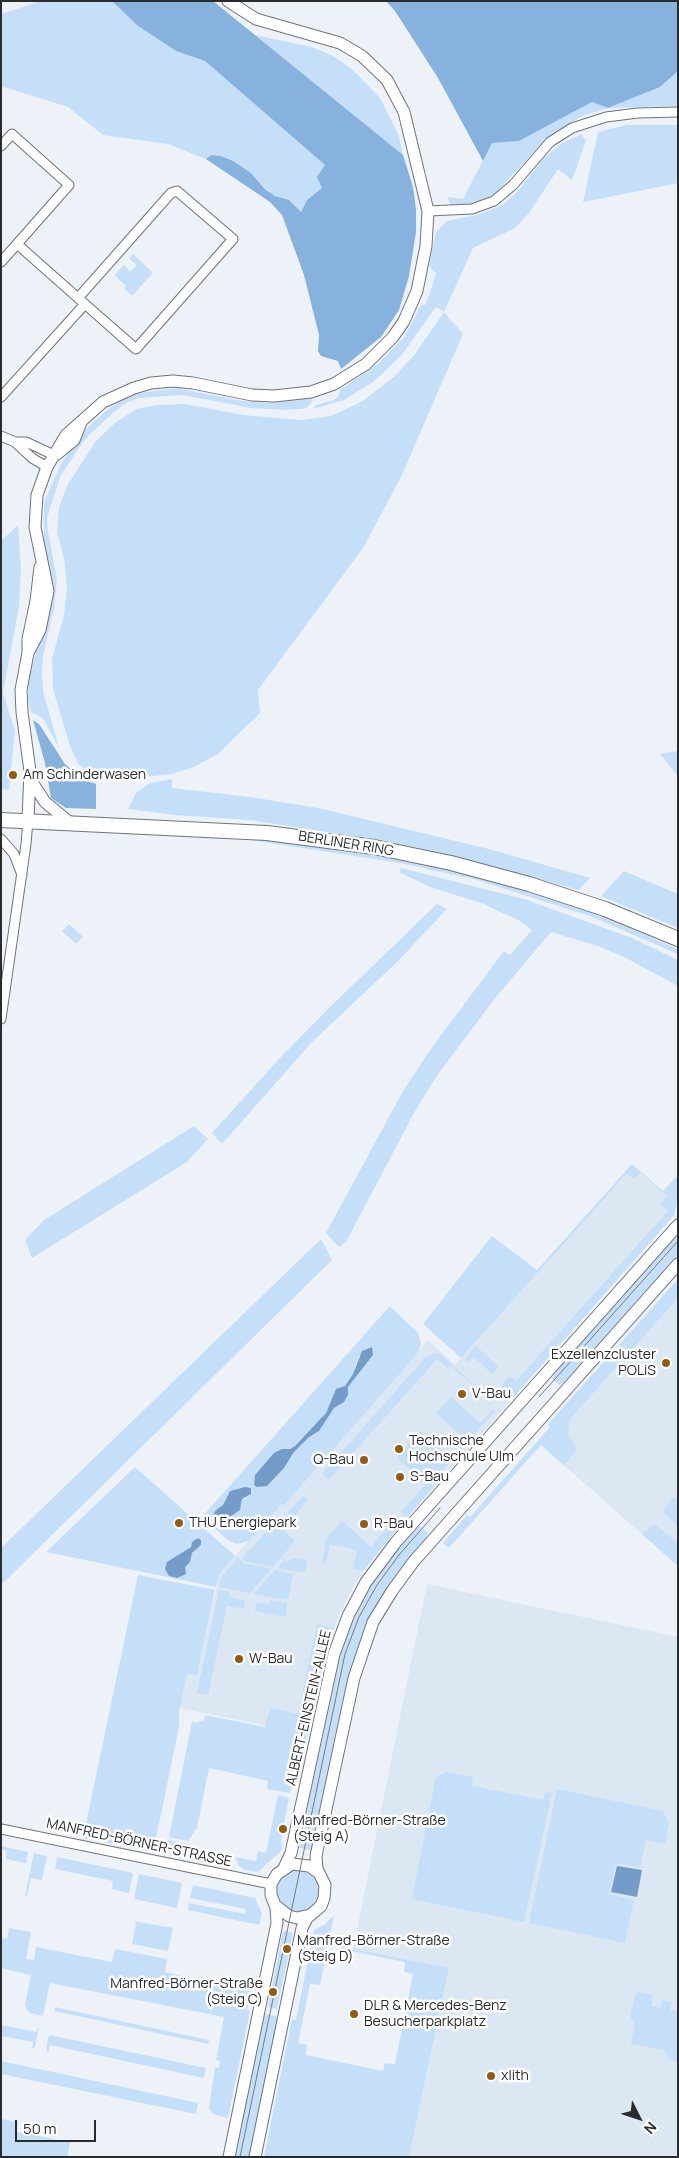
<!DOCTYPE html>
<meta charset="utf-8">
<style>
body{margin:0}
#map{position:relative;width:679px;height:2158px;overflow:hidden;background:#ecf2f8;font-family:Manrope,sans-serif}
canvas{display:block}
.frame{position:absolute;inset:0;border:2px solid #292b2d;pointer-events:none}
.north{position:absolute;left:614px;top:2093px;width:50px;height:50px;-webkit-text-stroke:4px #fff;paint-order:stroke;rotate:131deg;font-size:14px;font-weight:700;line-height:20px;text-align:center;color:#292b2d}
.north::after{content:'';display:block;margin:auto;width:18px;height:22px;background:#292b2d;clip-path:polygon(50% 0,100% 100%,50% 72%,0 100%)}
.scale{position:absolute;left:15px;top:2120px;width:81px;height:22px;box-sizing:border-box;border:2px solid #292b2d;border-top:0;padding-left:6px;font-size:15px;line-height:18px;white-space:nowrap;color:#292b2d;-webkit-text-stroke:4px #fff;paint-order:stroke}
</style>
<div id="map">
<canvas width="679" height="2158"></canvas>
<div class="frame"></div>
<div class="north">N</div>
<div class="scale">50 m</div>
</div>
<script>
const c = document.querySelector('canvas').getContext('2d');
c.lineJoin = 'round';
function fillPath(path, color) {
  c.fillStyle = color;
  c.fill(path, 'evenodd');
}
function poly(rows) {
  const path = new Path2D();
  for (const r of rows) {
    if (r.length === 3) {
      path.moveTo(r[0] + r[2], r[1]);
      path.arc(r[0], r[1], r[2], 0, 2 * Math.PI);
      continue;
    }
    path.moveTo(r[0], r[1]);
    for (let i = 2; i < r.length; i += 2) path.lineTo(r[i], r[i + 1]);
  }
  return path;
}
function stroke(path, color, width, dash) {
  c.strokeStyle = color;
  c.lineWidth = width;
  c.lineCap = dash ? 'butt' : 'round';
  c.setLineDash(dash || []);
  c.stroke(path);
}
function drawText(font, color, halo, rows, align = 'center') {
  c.font = font + ' Manrope,sans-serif';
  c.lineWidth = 5;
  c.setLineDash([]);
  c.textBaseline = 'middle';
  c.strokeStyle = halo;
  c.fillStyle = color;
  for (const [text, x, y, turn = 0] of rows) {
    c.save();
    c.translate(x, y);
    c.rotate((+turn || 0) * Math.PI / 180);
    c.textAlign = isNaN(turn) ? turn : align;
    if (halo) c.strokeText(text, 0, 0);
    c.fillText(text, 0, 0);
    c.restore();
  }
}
fillPath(poly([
 [632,1164,676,1203,674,1215,367,1564,348,1596,330,1636,307,1734,180,1708,187,1674,197,1676,220,1573,428,1340,455,1365],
 [678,1290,678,1566,541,1445],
 [427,1584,678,1637,678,2157,409,2157,449,1969,353,1949]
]), '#dbe7f3');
fillPath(poly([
 [41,1,112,1,138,26,176,51,205,61,325,165,322,172,322,188,307,200,301,212,289,200,275,196,265,188,251,173,221,156,211,155,206,159,168,144,103,135,68,107,1,86,1,14],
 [255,35,312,47,335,57,352,69,380,98,399,136,403,155],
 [678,71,678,106,608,108,582,116,547,138,493,196,475,204,451,206,447,197,463,199,492,143,519,141,592,102,608,108,660,87],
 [626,125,678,125,678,183,583,202,598,132],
 [581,134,586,141,572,180,558,169,529,213,515,228,473,248,444,312,463,334,401,477,363,548,258,690,260,713,218,754,194,767,172,774,115,780,89,772,78,764,70,746,53,689,52,659,64,615,67,587,64,558,57,532,59,507,68,484,96,441,115,423,136,409,157,405,185,404,243,415,301,420,331,416,363,401,396,375,415,354,444,312,436,307,401,356,373,382,344,400,313,409,316,405,334,400,339,395,340,390,379,363,405,336,421,305,425,305,430,293,436,273,429,266,436,232,447,221,477,215,503,205,517,192,543,159,561,144],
 [133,254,153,273,132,296,124,289,126,286,115,275,124,265,130,272,137,266,129,258],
 [176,388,242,401,272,403,311,397,312,402,307,408,301,409,285,410,251,408,182,395,139,398,126,403,114,412,88,436,78,449,60,477,47,518,48,532,57,580,54,608,43,656,42,674,43,691,59,748,43,718,31,712,28,698,29,680,38,644,44,548,44,502,60,466,73,446,89,426,106,411,125,398,140,393],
 [18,525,21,570,19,606,3,693,15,731,9,790,1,789,1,541],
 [678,751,678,776,660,754],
 [172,779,172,788,250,797,318,808,489,849,590,878,579,890,438,852,388,842,250,820,175,815,128,809,136,793,150,783],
 [244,839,300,843,381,855,451,869,553,898,592,912,671,946,678,950,678,954,590,916,477,880,400,863],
 [401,868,524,899,632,938,678,960,678,986,626,958,598,946,551,932,496,997,438,1074,415,1111,346,1242,339,1247,326,1233,402,1093,430,1050,504,951,510,955,532,930,520,921,484,904,430,887,399,872],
 [624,871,678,894,678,928,601,896],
 [437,904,447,909,398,961,312,1042,222,1144,212,1133,279,1059,329,1008],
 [69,924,83,937,76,944,62,931],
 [194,1126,208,1139,187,1162,32,1258,25,1240,44,1220],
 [632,1164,663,1191,678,1175,678,1197,674,1215,515,1395,512,1392,506,1398,500,1392,502,1385,509,1376,516,1381,668,1211,660,1204,667,1196,640,1172,634,1179,627,1173,461,1358,423,1324,492,1236,537,1270],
 [673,1236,678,1240,678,1260,572,1378,559,1385,552,1379,556,1370],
 [321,1239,332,1260,1,1585,1,1548],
 [678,1279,678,1298,570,1419,568,1434,577,1450,564,1465,541,1445,449,1548,443,1543,467,1515,470,1517,550,1427,548,1424],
 [390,1306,418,1333,421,1344,417,1354,284,1505,282,1504,249,1541,237,1544,229,1541,202,1517],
 [373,1355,348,1387,347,1399,334,1408,316,1434,308,1438,294,1452,284,1468,267,1486,255,1475,268,1461,295,1446,321,1419,330,1407,334,1393,345,1386,353,1374,359,1356],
 [245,1487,251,1494,242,1500,241,1507,237,1512,227,1518,216,1510,223,1505,230,1491],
 [476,1346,499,1367,492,1374,473,1356,468,1362,465,1359],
 [435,1353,441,1354,480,1390,479,1391,451,1366,448,1369,437,1359,329,1480,322,1474,426,1357],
 [451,1397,480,1423,493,1409,495,1411,431,1484,433,1487,407,1517,401,1512,426,1484,397,1458,420,1431,450,1458,466,1440,436,1413],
 [135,1467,235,1556,220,1573,216,1587,46,1552],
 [198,1538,201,1540,201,1545,192,1553,190,1562,185,1567,186,1551],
 [303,1496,308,1500,290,1521,287,1516,289,1511],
 [674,1497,678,1501,678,1526,664,1513,665,1507],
 [394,1518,401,1524,363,1571,353,1569,357,1550,330,1544,326,1564,322,1563,326,1538,342,1521,371,1547],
 [654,1524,678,1543,678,1566,642,1534],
 [279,1526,295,1541,273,1567,245,1561,242,1558,268,1530],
 [420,1526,428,1533,425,1542,375,1613,314,1851,296,1847,330,1685,350,1619,353,1621,359,1610,355,1608,366,1588,410,1533],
 [238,1558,244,1563,271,1569,250,1593,219,1587,222,1576],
 [292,1558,307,1560,305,1573,277,1568,285,1560,287,1562],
 [275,1570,293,1574,288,1600,254,1594],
 [138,1575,215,1590,197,1676,187,1674,179,1713,179,1727,156,1838,154,1844,145,1850,83,1838],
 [219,1590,230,1592,230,1597,245,1601,244,1609,227,1606,208,1695,197,1693],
 [270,1600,287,1603,286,1617,255,1611,256,1602,269,1605],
 [317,1624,334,1628,325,1653,305,1743,290,1793,267,1789,268,1781,209,1768,197,1828,188,1841,169,1837,192,1721,195,1723,204,1720,205,1715,265,1727,270,1708,298,1714],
 [446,1772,473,1777,472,1786,543,1800,545,1792,552,1793,524,1922,412,1899,436,1777],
 [557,1789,663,1811,669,1823,665,1844,646,1840,640,1868,616,1863,609,1894,634,1900,625,1943,529,1923],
 [278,1795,289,1798,281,1839,282,1850,258,1872,245,1870,239,1866,235,1857,256,1861,258,1851,266,1853],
 [168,1840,190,1844,191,1851,196,1857,215,1865,176,1857,169,1850],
 [1,1846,28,1852,26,1863,6,1859,7,1851,1,1849],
 [34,1853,47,1856,42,1880,31,1878,27,1896,25,1895],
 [57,1857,133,1873,129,1893,112,1889,113,1881,55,1869],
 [298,1891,21],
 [139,1874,182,1883,177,1908,134,1899],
 [193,1885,255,1898,262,1914,259,1925,188,1910,189,1903,245,1914,246,1909,190,1898],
 [334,1915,320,1985,310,1984,298,2043,307,2045,306,2055,383,2071,385,2063,395,2064,413,1974,404,1972,405,1962,341,1949,343,1941,353,1949,449,1968,409,2157,264,2157,292,2019,296,2020,314,1930,324,1925],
 [133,1921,173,1928,168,1951,132,1944,136,1923],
 [9,1928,31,1932,26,1959,34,1960,36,1947,112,1962,115,1949,167,1959,165,1972,251,1990,247,2010,250,2011,228,2118,213,2114,209,2108,215,2067,219,2068,220,2061,216,2060,224,2017,50,1983,43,2016,30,2013,26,2009,25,2004,31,1975,1,1968,1,1938,7,1939],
 [283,1931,293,1933,277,2009,268,2007],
 [638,1992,653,1995,651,2006,661,2008,663,2000,672,2002,670,2010,678,2011,678,2062,669,2059,664,2050,631,2044,635,2024,630,2016,635,1994],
 [55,2007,209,2040,208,2044,54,2011],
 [262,2013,280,2017,251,2157,233,2157],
 [1,2025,36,2032,39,2027,35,2047,32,2049,33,2042,1,2036],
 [49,2035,206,2068,204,2078,50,2045,48,2053,46,2048],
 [1,2061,198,2103,196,2114,1,2074],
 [1,2119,18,2122,17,2132,70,2142,67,2157,1,2157]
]), '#c5dff9');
fillPath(poly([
 [112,1,213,1,403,155,413,187,416,210,416,232,409,276,399,310,381,337,341,369,338,361,321,356,318,351,319,335,304,275,282,215,270,202,206,159,211,155,221,156,233,161,251,173,265,189,275,196,289,200,301,212,307,200,322,188,317,177,325,165,205,61,176,51,138,26],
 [386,1,678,1,678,71,660,87,608,108,592,102,519,141,492,143,483,161,438,78,395,11],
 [33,720,39,724,65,764,84,780,96,784,96,809,66,808,51,798,45,763]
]), '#86b2dd');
fillPath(poly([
 [372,1347,373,1355,348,1387,348,1395,344,1402,334,1408,319,1431,308,1438,294,1452,284,1468,267,1486,257,1487,254,1485,255,1475,274,1453,282,1449,290,1449,295,1446,326,1413,336,1389,345,1386,353,1374,362,1351],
 [245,1487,251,1488,251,1494,242,1499,240,1510,219,1524,213,1515,216,1510,223,1505,230,1491],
 [198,1538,201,1540,201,1545,192,1553,190,1562,185,1567,186,1574,177,1578,169,1576,165,1569,167,1562,191,1547,192,1542],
 [617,1866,642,1870,637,1897,611,1892]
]), '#739dc8');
const minor = poly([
 [1,146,12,134,69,185,17,244],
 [428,211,472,209,494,201,513,185,550,142,572,128,606,117,638,113,678,112],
 [1,262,17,244,78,298,136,349,233,239,177,191,171,193,78,298],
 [1,397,85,304],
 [1,436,15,442,32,458,47,467],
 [15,442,26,442,54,455],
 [1,839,14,854,22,875],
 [1,1019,26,844,28,820],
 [1,1829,271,1884]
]);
const tertiary = poly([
 [57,454,74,440,80,425],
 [28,653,40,630,48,591,35,527,37,495,47,467,66,435,103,402,134,388,151,383,173,381,193,383,252,395,274,396,311,392,334,384,366,364,393,337,404,321,417,291,426,246,428,211,404,112,387,80,362,56,340,43,256,19,228,1],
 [30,779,45,802,69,822],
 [28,820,30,771,22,712,21,690,28,653,28,639,36,601,40,567],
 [284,1868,291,1853,334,1654,348,1616,366,1582,396,1542,678,1225],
 [275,1905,289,1916,297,1918,310,1915],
 [229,2157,277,1923,276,1908,271,1895,271,1884,277,1874,292,1864,309,1866,319,1873],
 [255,2157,302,1928,307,1918,321,1906,324,1898,325,1885,317,1869,316,1856,354,1678,373,1622,392,1591,414,1561,678,1264]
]);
const primary = poly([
 [1,820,267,833,374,847,451,863,529,884,605,909,678,939]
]);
stroke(minor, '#6f747a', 11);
stroke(tertiary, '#6f747a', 13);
stroke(primary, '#6f747a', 16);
stroke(minor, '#fff', 9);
stroke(tertiary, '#fff', 11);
stroke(primary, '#fff', 14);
stroke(poly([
 [539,1397,678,1241],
 [240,2157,345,1654,359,1617,377,1585,399,1555,440,1508]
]), '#787c80', 1);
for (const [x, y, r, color] of [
 [13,775,5,"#925c13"],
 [666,1363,5,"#925c13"],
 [462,1394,5,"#925c13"],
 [399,1449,5,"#925c13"],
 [364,1460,5,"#925c13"],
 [400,1477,5,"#925c13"],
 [179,1523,5,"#925c13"],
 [364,1524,5,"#925c13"],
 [239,1659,5,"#925c13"],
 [283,1829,5,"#925c13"],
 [287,1949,5,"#925c13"],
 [273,1992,5,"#925c13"],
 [354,2014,5,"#925c13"],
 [491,2076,5,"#925c13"]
]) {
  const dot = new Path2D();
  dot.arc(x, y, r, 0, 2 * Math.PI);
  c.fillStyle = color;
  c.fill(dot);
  stroke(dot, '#fff', 2);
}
drawText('14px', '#292b2d', '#fff', [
 ["Am Schinderwasen",23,775],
 ["Exzellenzcluster",656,1355,"right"],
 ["POLiS",656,1371,"right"],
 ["V-Bau",472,1394],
 ["Technische",409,1441],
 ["Hochschule Ulm",409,1457],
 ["Q-Bau",354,1460,"right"],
 ["S-Bau",410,1477],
 ["THU Energiepark",189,1523],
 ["R-Bau",374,1524],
 ["W-Bau",249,1659],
 ["Manfred-Börner-Straße",293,1821],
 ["(Steig A)",293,1837],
 ["Manfred-Börner-Straße",297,1941],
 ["(Steig D)",297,1957],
 ["Manfred-Börner-Straße",263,1984,"right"],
 ["(Steig C)",263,2000,"right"],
 ["DLR & Mercedes-Benz",364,2006],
 ["Besucherparkplatz",364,2022],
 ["xlith",501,2076]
], 'left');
drawText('14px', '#292b2d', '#fff', [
 ["BERLINER RING",346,844,9],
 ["ALBERT-EINSTEIN-ALLEE",309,1708,-77],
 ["MANFRED-BÖRNER-STRASSE",139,1843,12]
]);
</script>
